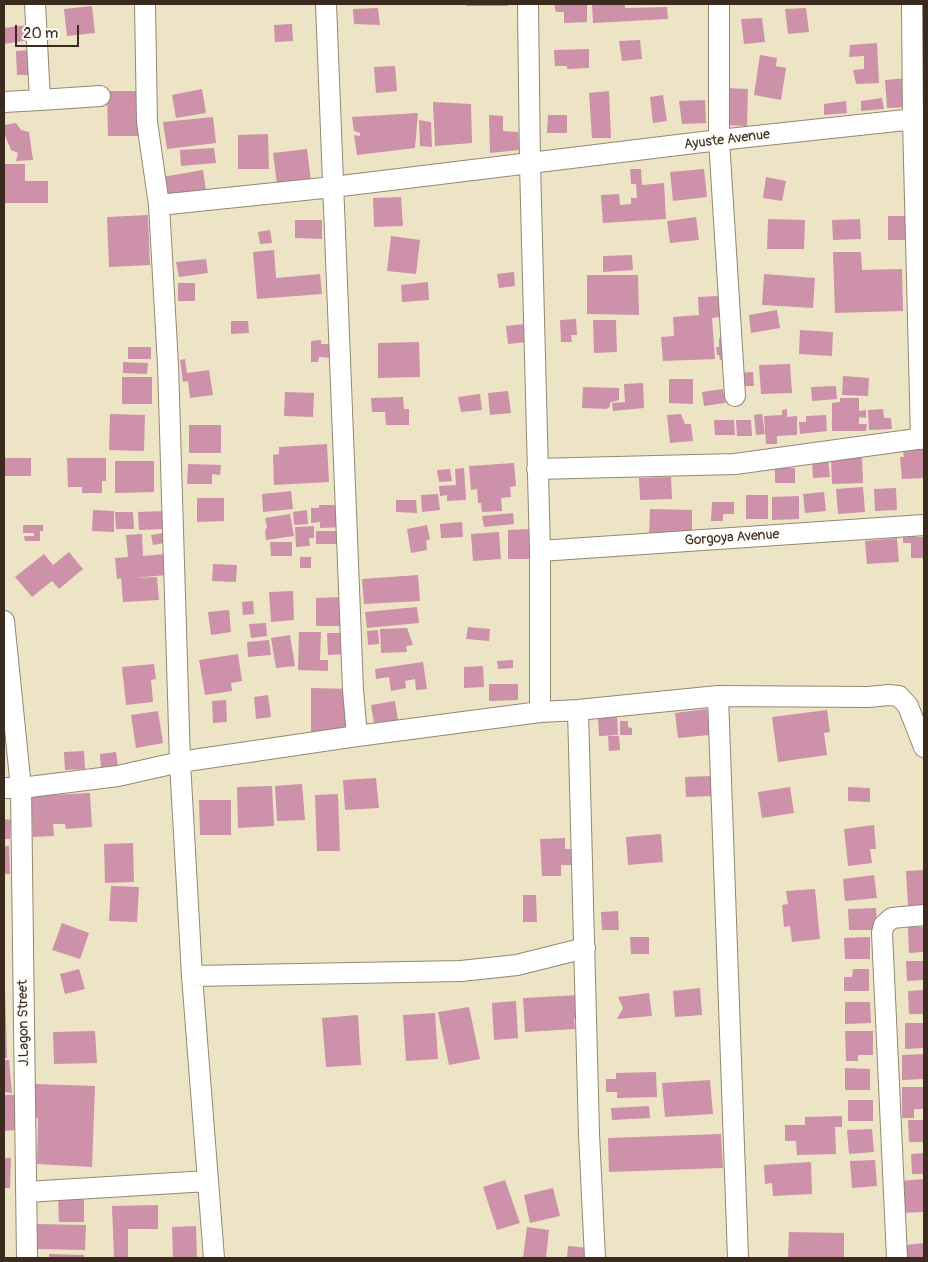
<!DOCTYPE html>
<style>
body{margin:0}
#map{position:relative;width:928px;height:1262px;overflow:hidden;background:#ede4c5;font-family:Pangolin,sans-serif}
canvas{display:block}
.frame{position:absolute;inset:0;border:5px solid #3b2a1e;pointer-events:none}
.scale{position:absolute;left:15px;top:25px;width:64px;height:22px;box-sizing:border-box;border:2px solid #3b2a1e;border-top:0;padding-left:6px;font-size:15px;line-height:18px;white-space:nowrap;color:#3b2a1e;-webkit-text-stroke:4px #fdfcf7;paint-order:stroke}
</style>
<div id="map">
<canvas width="928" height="1262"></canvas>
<div class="frame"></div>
<div class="scale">20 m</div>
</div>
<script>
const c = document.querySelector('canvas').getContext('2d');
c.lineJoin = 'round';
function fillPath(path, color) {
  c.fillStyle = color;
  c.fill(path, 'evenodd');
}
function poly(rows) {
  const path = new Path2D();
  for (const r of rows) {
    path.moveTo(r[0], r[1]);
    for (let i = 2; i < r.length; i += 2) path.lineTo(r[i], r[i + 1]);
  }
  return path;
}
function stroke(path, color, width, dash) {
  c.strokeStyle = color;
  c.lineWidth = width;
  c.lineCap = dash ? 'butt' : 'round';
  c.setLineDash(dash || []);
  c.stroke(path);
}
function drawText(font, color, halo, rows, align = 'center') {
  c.font = font + ' Pangolin,sans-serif';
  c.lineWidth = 4.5;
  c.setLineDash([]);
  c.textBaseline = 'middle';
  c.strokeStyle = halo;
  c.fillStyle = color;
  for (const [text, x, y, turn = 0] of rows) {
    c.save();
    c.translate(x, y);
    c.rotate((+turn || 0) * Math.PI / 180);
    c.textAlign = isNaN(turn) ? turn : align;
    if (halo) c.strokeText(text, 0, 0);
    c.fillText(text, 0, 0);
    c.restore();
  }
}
fillPath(poly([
 [466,4,508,4,508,6,466,6],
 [554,4,587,4,587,22,564,23,564,12,556,12],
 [592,4,625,4,625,8,667,7,668,19,593,23],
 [92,6,95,33,67,36,64,9],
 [378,8,380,25,354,24,353,9],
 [806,8,809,32,788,34,785,9],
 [762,18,765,42,744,44,741,19],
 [292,24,293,41,275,42,274,25],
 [27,25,29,40,4,44,4,28],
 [640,40,642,59,622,61,619,41],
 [877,43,879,83,856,84,853,70,864,69,864,56,849,57,850,45],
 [589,49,589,68,567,69,567,66,555,66,554,50],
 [32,50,32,75,17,75,16,51],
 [760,55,777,58,776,66,786,68,781,100,754,95],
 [395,66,397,91,376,93,374,67],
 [908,78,910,107,887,108,885,80],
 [725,88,748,89,747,126,725,125],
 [202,89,206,113,176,118,172,95],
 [107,91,140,91,141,136,108,136],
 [609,91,611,138,592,138,589,93],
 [663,95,667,121,653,123,650,97],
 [882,98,884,109,861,111,861,101],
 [705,100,706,123,682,124,679,101],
 [846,101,847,113,824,115,824,104],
 [433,102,471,104,472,143,435,146],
 [418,113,415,148,357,155,354,135,360,136,360,133,354,131,352,117],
 [489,115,503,116,503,131,518,132,519,150,490,153],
 [548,115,567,115,567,133,547,133],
 [213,117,216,143,167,149,163,122],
 [419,120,431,122,432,147,420,146],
 [16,123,21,130,29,132,33,160,16,161,18,153,11,150,4,133,4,125],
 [268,134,269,169,238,169,238,135],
 [214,148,216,163,181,166,180,150],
 [307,149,311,181,277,184,273,153],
 [4,164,25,164,25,181,48,181,48,203,4,203],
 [630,169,641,169,642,185,664,183,666,219,603,223,601,195,619,194,620,205,631,204,631,198,637,198,636,184,631,184],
 [704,169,707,197,673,201,670,172],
 [203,170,206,190,165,196,162,177],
 [766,177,786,181,782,201,763,198],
 [401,197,403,226,374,227,373,198],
 [148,215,150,265,109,267,107,217],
 [888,216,912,216,912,240,888,240],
 [696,217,699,240,670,243,667,221],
 [768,219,805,220,804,249,767,249],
 [860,219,861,239,833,240,832,220],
 [295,220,322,220,322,239,295,238],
 [270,230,272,243,260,244,258,232],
 [391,236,420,240,416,274,387,271],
 [274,250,276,278,320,274,322,294,257,299,253,252],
 [833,252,861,252,862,270,902,269,903,311,835,313],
 [632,255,633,270,603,272,603,256],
 [206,259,208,273,179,277,176,262],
 [514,272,515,286,499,288,497,274],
 [764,274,815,278,813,308,762,305],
 [587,275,638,275,639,315,587,314],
 [428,282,429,300,402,302,401,285],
 [178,283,195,283,195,301,178,301],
 [718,296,720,317,712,318,715,359,663,361,661,337,674,336,673,317,699,315,698,297],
 [777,310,780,328,751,333,749,315],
 [576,319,577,335,571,335,572,342,561,342,560,320],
 [593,320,616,320,617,352,594,353],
 [231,321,248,321,249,333,231,334],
 [525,324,527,342,508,344,506,326],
 [800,330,833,332,832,356,799,354],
 [719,338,726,338,731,359,720,360,719,355,717,355,716,347,719,347],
 [321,340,321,344,333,344,333,358,319,357,318,362,311,362,311,341],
 [419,342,420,377,378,378,378,343],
 [128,347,151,347,151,359,128,359],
 [185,359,187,373,209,370,213,395,190,398,188,381,183,382,180,360],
 [123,362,148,363,147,374,123,373],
 [790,364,792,393,761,394,759,365],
 [753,372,754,386,741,386,740,373],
 [843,376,869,378,868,396,842,395],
 [122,377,152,377,152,404,122,404],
 [669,379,693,379,693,404,669,403],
 [643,383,644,408,613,411,612,403,625,402,624,384],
 [836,386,837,399,812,401,811,387],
 [583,387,619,388,619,400,609,403,610,403,610,407,606,409,582,408],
 [723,389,725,403,704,406,702,392],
 [508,391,511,413,490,415,488,393],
 [285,392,314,393,313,417,284,416],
 [480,394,482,410,461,412,458,397],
 [403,397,404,409,409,409,409,425,386,425,385,412,372,412,371,398],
 [840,398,859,398,859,411,866,410,866,418,859,417,859,424,867,424,866,431,832,431,832,403,840,402],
 [787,409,787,417,797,416,797,435,777,436,777,444,766,444,764,416,782,415,782,410],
 [883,409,884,418,891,418,892,429,869,430,868,410],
 [110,414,145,415,144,451,109,450],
 [681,414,685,424,691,424,693,441,670,443,667,415],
 [762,414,765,434,756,435,754,415],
 [826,415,827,431,800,434,799,422,806,422,806,416],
 [714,420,734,420,735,435,715,435],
 [736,420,751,420,752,436,737,436],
 [189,425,221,425,221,453,189,453],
 [327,444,329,482,274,485,273,455,279,454,279,447],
 [911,446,924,446,924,478,902,479,900,457,904,457,903,451,911,451],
 [862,457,863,483,832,484,831,458],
 [4,458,31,458,31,476,4,476],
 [67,458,106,458,106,481,102,481,102,493,82,493,82,487,68,487],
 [828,459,830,477,813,478,812,460],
 [115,461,154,461,154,492,115,493],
 [514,463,516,486,510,487,511,497,501,498,502,511,482,512,481,503,478,503,477,489,471,490,469,466],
 [188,464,221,465,220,475,212,474,212,484,187,484],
 [464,468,466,500,447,501,447,495,440,496,439,486,456,485,455,469],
 [775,468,795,468,795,483,775,483],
 [450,469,452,481,439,482,437,470],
 [671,477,672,499,640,500,639,478],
 [863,487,865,512,838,514,836,489],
 [896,488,897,510,875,511,874,489],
 [291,491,293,509,263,512,262,494],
 [824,492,826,511,805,513,803,494],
 [438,494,440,510,422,512,421,495],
 [746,495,768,495,768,519,746,519],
 [799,496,799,519,772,520,772,497],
 [197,498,224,498,224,521,197,522],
 [396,500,416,500,417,513,396,512],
 [712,502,734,502,734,514,723,514,723,521,711,521],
 [319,505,343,505,343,527,320,528,320,522,311,523,311,508,319,508],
 [650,509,692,510,692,535,649,534],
 [93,510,114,511,114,532,92,531],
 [307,510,308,524,294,525,293,512],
 [164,511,165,529,139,530,138,512],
 [115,512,133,512,134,529,116,529],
 [513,513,514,524,484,527,482,516],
 [290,514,294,536,266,540,265,531,267,527,265,518],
 [462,522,463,537,441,538,440,524],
 [23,525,43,525,43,531,40,531,40,541,25,541,24,536,34,536,34,533,23,533],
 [427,525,430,539,426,541,427,550,411,553,407,529],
 [314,526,314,538,309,538,310,546,296,547,295,527],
 [531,529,532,559,508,559,508,530],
 [316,531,339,531,340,544,316,544],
 [499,532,501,559,473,561,471,534],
 [163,533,164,543,153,545,151,535],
 [903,533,915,533,915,537,924,537,924,558,911,558,911,543,903,543],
 [142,534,143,556,166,554,167,575,132,578,157,577,159,600,123,602,121,578,117,579,115,558,128,557,126,535],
 [897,538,899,562,867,564,865,541],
 [270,542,292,542,292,556,271,556],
 [69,552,83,569,59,589,52,581,32,597,15,577,44,554,53,565],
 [300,557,311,557,311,568,300,568],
 [213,564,237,565,236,582,212,581],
 [418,575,420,601,364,604,362,579],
 [293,591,294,620,271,622,269,592],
 [342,597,342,626,316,626,316,598],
 [253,601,254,614,243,615,242,602],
 [417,607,419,623,367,628,365,612],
 [229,610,231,632,211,635,208,612],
 [266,623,267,636,251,638,249,624],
 [468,627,490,629,489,641,466,639],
 [407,628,413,645,406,646,407,652,381,653,380,629],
 [378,630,379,644,368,645,367,631],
 [299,632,321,632,320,660,328,660,328,671,298,670],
 [327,633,344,633,345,654,328,655],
 [290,635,295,666,276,668,271,638],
 [269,640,271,655,248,657,247,642],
 [238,654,242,681,231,683,232,691,205,695,199,660],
 [513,660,513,668,498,669,497,661],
 [423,662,427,689,416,690,415,679,405,681,406,688,391,691,389,677,376,679,375,669],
 [154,664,156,679,151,680,153,702,126,705,122,667],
 [483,666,484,687,464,688,464,667],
 [489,684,518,684,518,700,489,701],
 [311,688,350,689,349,733,311,733],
 [268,695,271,717,256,719,254,697],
 [226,700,227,722,213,723,212,701],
 [395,701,398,720,374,723,371,705],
 [707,709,710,735,678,738,675,713],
 [827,710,830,732,824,733,827,755,778,762,772,717],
 [158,711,163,743,136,748,131,715],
 [617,717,618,735,599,736,598,718],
 [620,721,628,721,628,727,632,728,632,735,620,735],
 [608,736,619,736,620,750,609,751],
 [84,751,85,769,65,770,64,752],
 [116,752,118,766,101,768,100,754],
 [711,776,713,796,686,797,685,777],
 [376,778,379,808,345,810,343,780],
 [302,784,305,820,277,821,275,786],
 [272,786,274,826,238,828,237,787],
 [790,787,794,813,762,818,758,792],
 [848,787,870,788,870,802,848,801],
 [90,793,92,827,66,829,65,824,53,824,54,836,33,837,31,796],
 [338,794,340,851,317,851,315,795],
 [199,800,231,800,231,835,200,835],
 [4,819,11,820,10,839,4,839],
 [874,825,876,849,870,849,872,863,848,866,844,829],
 [661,834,663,862,628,865,626,837],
 [565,838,565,849,571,849,572,865,561,865,561,876,542,876,540,839],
 [133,843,134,882,105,883,104,844],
 [4,846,9,846,10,874,4,874],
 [924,870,924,905,908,906,906,871],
 [874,875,877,898,845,901,843,879],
 [111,886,139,887,137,922,109,921],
 [815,889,820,939,792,942,790,926,784,927,782,905,788,904,786,891],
 [523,895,536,895,537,922,523,922],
 [876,908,877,930,849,930,848,909],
 [618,911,619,930,602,930,601,912],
 [62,923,89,933,80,959,52,950],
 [908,927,924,927,924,952,909,953],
 [630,937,649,937,649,954,631,954],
 [870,937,870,959,845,959,844,938],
 [906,961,924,961,924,980,907,981],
 [79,969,85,989,65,994,60,974],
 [853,969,869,969,869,991,844,991,844,977,852,977],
 [700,988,702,1015,675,1017,673,991],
 [4,989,5,989,7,1058,4,1058],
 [924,990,924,1014,909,1014,908,991],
 [649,993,652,1016,617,1019,623,1008,618,997],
 [580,995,582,1018,574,1019,575,1029,525,1032,523,998],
 [516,1001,518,1038,494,1040,492,1003],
 [845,1002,870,1002,871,1023,845,1024],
 [469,1007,480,1059,449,1065,438,1012],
 [435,1013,438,1059,406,1061,403,1015],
 [358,1015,361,1065,326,1067,322,1018],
 [905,1023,924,1023,924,1048,905,1049],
 [95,1031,97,1063,54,1064,53,1032],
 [845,1031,873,1031,873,1055,858,1055,858,1061,846,1061],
 [924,1054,924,1079,902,1080,902,1055],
 [4,1060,9,1060,12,1093,4,1092],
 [845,1068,870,1069,870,1090,845,1090],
 [656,1072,657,1097,617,1098,617,1092,606,1092,606,1079,616,1079,616,1073],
 [710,1080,713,1114,665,1117,662,1083],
 [35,1084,95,1086,92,1167,37,1164,38,1118,33,1118],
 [902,1087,924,1087,924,1109,914,1109,914,1118,902,1118],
 [4,1095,17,1095,17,1130,4,1131],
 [848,1100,873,1100,873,1121,848,1121],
 [649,1106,650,1118,612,1120,611,1108],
 [842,1116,842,1127,835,1127,836,1154,797,1155,796,1141,785,1141,785,1125,805,1125,805,1117],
 [908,1120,924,1120,924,1142,909,1142],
 [872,1129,874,1152,849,1154,847,1130],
 [721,1134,723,1168,609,1172,608,1138],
 [924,1153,924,1174,912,1174,911,1154],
 [4,1158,11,1158,10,1188,4,1188],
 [875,1160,877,1186,852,1188,850,1161],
 [811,1162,812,1194,773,1196,772,1183,765,1184,764,1165],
 [924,1179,924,1212,902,1213,900,1181],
 [505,1180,520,1223,497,1230,483,1187],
 [553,1188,560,1216,530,1223,524,1195],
 [58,1195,84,1195,84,1222,59,1222],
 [158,1205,158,1229,128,1229,128,1258,114,1258,112,1206],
 [37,1224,86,1225,85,1250,36,1249],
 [196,1226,197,1258,173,1258,172,1227],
 [527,1227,549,1230,546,1258,523,1258],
 [789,1232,844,1233,844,1258,788,1258],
 [924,1243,924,1258,907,1258,906,1245],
 [568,1246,590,1248,590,1258,567,1258],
 [49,1254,84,1255,84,1258,49,1258]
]), '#cd91a9');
const street = poly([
 [145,4,147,122,159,205,168,365,180,762,192,976,214,1258],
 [326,4,353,690,357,736],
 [528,4,530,164,540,551,540,712],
 [719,4,719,140,735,396],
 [912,4,913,120,921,439],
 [40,100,100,96],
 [4,102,40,100,35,4],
 [159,205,333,187,719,140,924,118],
 [537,469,735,464,924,438],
 [540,551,924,525],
 [4,621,21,788,27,1258],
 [718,696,738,1258],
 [578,710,589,1134,595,1258],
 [4,788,21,788,118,776,180,762,357,736,540,712,578,710,718,696,868,697,889,695,899,696,908,706,924,747],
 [192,976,461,971,517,965,585,948],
 [26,1192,208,1181],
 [897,1258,882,933,884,925,892,918,924,915]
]);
stroke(street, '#948772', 22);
stroke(street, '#fff', 20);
drawText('14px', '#3b2a1e', '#fdfcf7', [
 ["Ayuste Avenue",727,140,-7],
 ["Gorgoya Avenue",732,538,-4],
 ["J.Lagon Street",24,1023,-91]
]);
</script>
